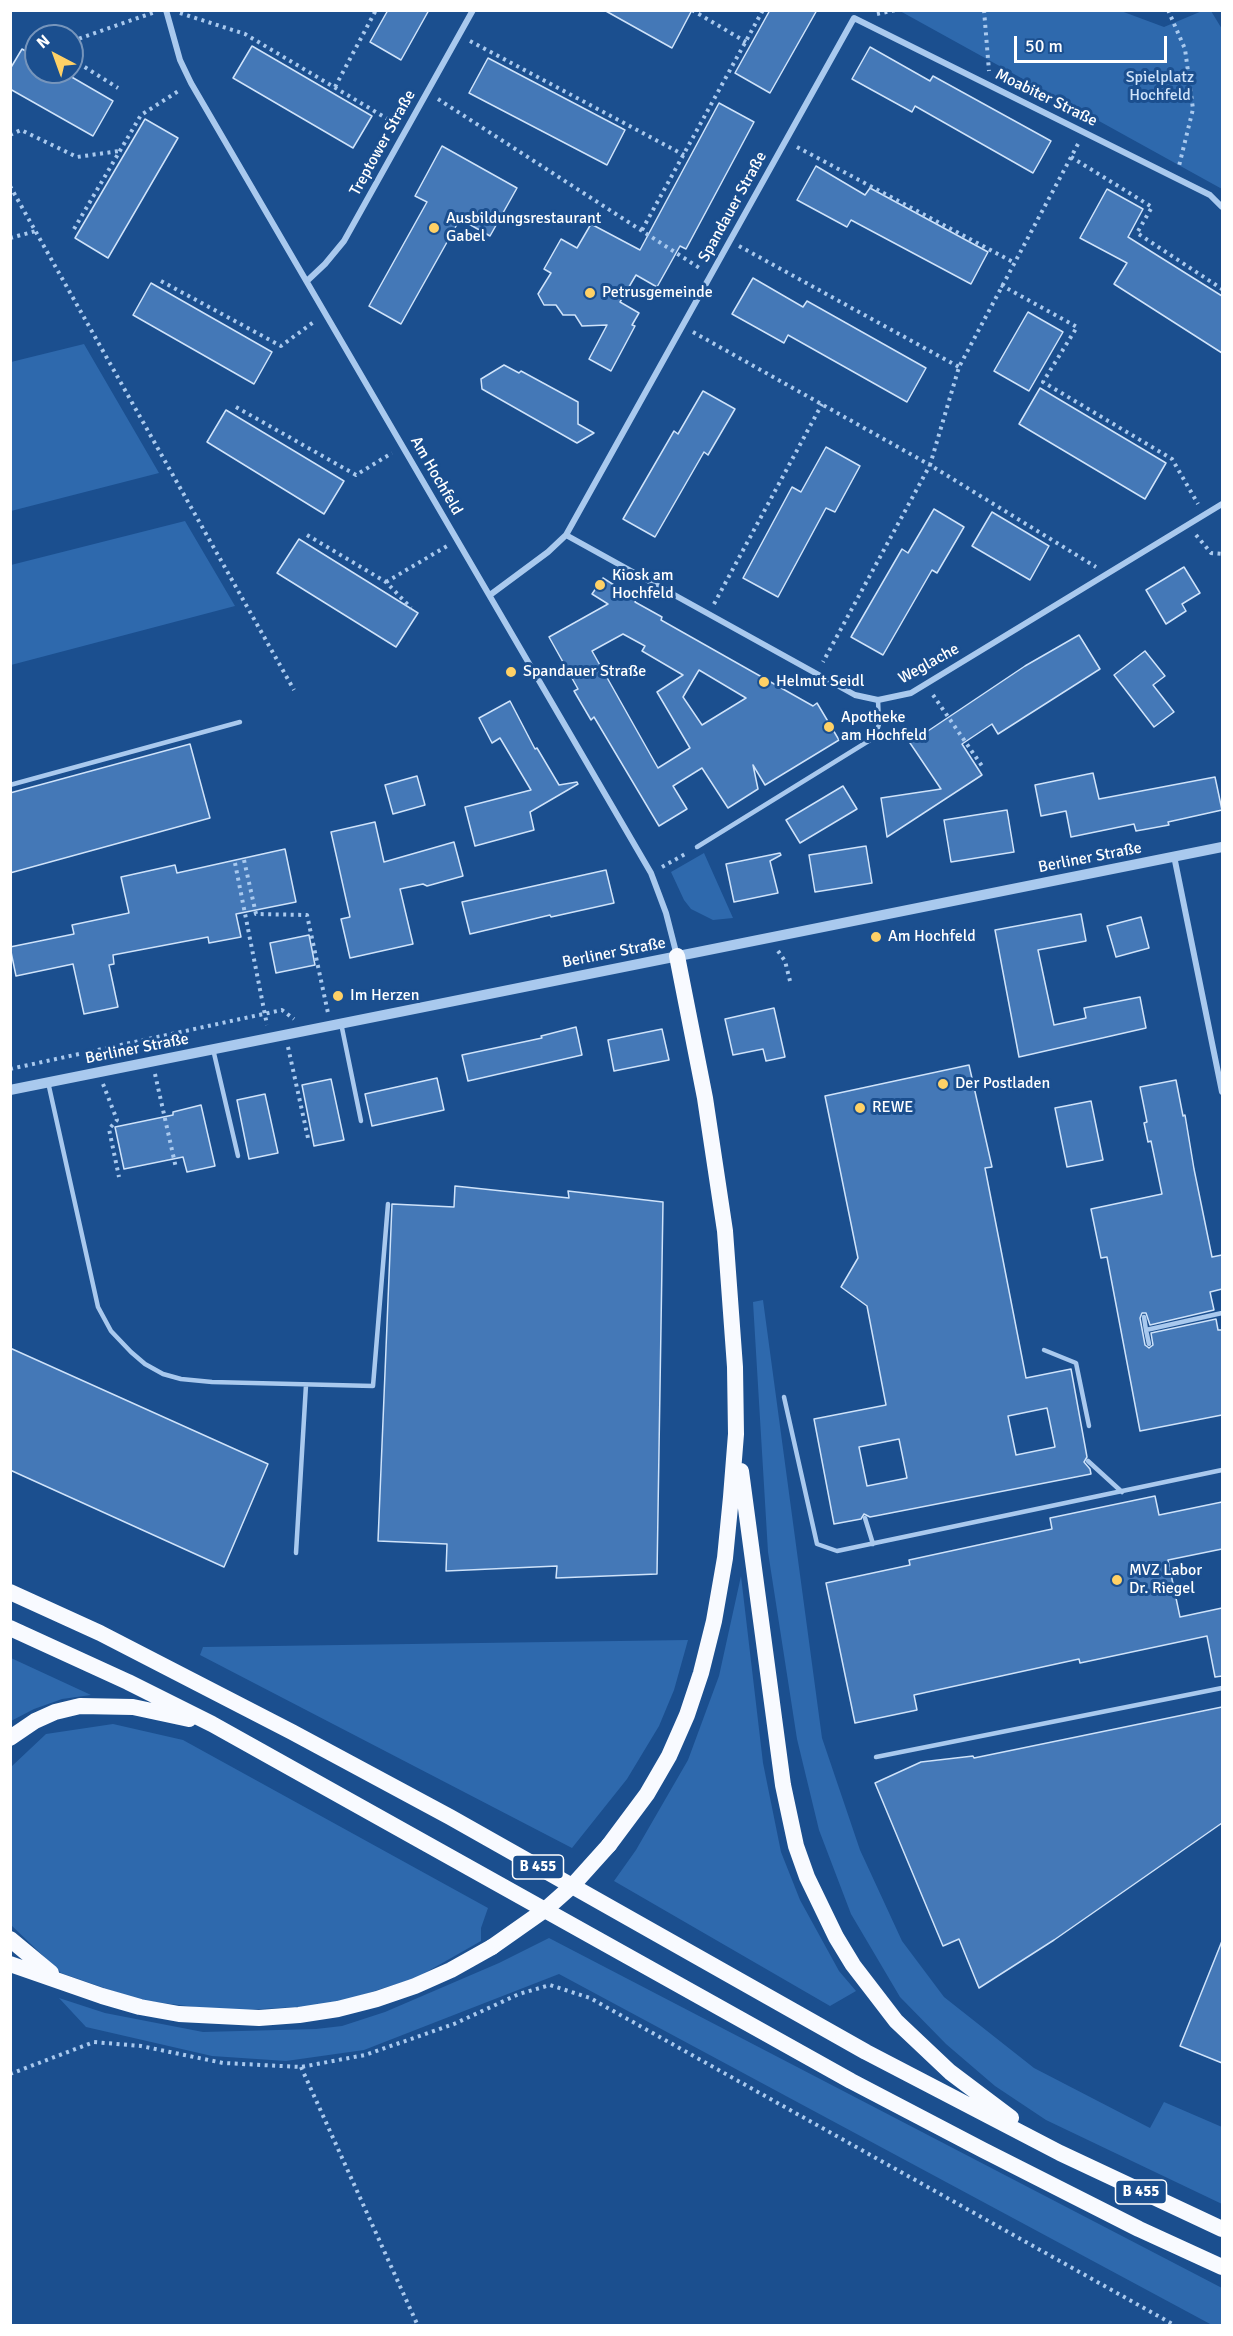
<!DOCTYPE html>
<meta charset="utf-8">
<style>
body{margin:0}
#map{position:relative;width:1233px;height:2336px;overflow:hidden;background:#1b4f8f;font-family:Signika,sans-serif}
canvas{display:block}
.frame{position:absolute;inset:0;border:12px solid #fff;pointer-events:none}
.north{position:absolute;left:24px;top:24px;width:60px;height:60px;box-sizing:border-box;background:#1b4f8f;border:2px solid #7695bc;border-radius:50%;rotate:319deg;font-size:16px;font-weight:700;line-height:24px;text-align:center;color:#fff}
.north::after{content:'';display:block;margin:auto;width:21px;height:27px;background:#ffd166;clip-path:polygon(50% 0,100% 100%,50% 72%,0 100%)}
.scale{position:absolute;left:1014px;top:36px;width:153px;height:27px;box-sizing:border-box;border:3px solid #fff;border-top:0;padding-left:8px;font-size:18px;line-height:21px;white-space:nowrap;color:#fff;-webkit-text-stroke:4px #1b4f8f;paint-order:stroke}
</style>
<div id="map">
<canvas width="1233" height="2336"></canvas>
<div class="frame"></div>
<div class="north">N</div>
<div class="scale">50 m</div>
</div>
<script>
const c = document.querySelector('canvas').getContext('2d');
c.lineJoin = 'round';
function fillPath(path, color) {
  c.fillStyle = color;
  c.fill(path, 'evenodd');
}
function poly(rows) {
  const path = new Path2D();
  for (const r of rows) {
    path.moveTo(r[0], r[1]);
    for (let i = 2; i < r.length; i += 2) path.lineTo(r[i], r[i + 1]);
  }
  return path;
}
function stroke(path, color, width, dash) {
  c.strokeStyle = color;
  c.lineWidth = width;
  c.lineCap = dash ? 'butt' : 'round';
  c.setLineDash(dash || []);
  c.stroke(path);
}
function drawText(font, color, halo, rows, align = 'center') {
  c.font = font + ' Signika,sans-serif';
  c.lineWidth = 6;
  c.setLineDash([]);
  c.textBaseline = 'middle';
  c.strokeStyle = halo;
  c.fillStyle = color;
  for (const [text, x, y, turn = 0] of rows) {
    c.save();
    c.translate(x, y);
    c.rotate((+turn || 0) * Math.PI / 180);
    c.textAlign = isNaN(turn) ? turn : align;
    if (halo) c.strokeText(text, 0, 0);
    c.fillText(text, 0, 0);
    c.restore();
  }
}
fillPath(poly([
 [900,11,1121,11,1164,27,1202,11,1211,11,1222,29,1222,189],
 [84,344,159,473,11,511,11,362],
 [185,521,235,606,11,665,11,565],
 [704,853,733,918,713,920,691,909,684,900,671,872],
 [763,1300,822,1738,860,1850,902,1941,944,1997,1034,2068,1150,2128,1164,2102,1222,2127,1222,2204,1046,2120,995,2086,946,2044,900,1997,851,1914,819,1830,797,1739,768,1552,753,1302],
 [741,1576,763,1763,781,1852,800,1900,839,1971,856,1991,830,2006,614,1881,636,1850,688,1760,719,1676],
 [688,1640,674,1690,659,1726,627,1779,572,1848,200,1655,203,1647],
 [11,1658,91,1695,62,1699,34,1709,11,1721],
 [113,1724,183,1740,488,1908,481,1928,481,1941,416,1978,330,2005,227,2011,139,2000,61,1973,11,1925,11,1767,46,1734],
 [549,1938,1222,2288,1222,2325,1212,2325,559,1974,364,2050,286,2061,212,2056,86,2027,59,1998,105,2013,203,2032,316,2029,342,2026,385,2012,499,1963]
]), '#2e69ad');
const building = poly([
 [388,10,429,10,401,60,370,42,388,10],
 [604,10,692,10,672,48,604,10],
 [770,10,817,10,770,93,735,73,770,10],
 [252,46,372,116,353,148,233,78,252,46],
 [870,47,930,81,933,76,1051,141,1033,173,915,106,912,112,852,79,870,47],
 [22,49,36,57,36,72,63,72,113,101,93,136,10,89,10,69,22,49],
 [488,58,625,130,607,165,469,93,488,58],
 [719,103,754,122,686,249,680,246,657,287,636,275,620,302,639,313,632,325,635,326,611,371,589,359,607,325,582,326,575,315,563,315,556,305,544,305,538,294,551,273,544,269,561,239,577,248,591,224,640,250,719,103],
 [145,119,178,138,108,258,75,238,145,119],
 [442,146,517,188,490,236,460,219,401,324,369,306,427,202,415,196,442,146],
 [816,166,865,195,870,188,988,252,971,284,851,220,847,227,797,200,816,166],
 [1107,189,1143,209,1128,237,1222,296,1222,353,1114,284,1127,263,1080,238,1107,189],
 [753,278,803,307,807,301,926,368,907,402,788,335,784,343,732,314,753,278],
 [151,283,272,352,254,384,133,315,151,283],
 [1028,312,1063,332,1029,391,994,371,1028,312],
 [504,365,519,373,521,371,578,402,578,424,594,433,577,443,482,389,481,379,504,365],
 [1040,388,1166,463,1145,499,1019,424,1040,388],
 [703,391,735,409,708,455,704,452,655,537,623,519,674,431,678,434,703,391],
 [226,410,344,481,324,514,207,442,226,410],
 [826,447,860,466,835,512,826,508,778,597,743,578,792,487,801,492,826,447],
 [934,509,964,527,937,573,932,570,883,655,851,637,902,549,908,553,934,509],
 [992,512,1049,546,1030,580,972,546,992,512],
 [299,539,418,613,396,647,277,573,299,539],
 [1184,567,1200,593,1182,604,1186,611,1166,624,1146,590,1184,567],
 [603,578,636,599,635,602,662,617,661,620,813,706,817,703,839,740,765,785,753,765,758,789,728,808,702,768,673,786,687,809,659,826,594,717,591,720,574,691,578,689,549,637,608,604,592,594,603,578],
 [623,634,645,646,642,651,683,675,657,692,690,748,658,768,592,651,623,634],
 [699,670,746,698,702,725,683,697,699,670],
 [1079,635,1100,669,998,734,992,724,962,744,982,775,887,837,881,798,941,789,910,743,1025,666,1079,635],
 [1145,651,1165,676,1153,685,1174,712,1154,727,1114,675,1145,651],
 [510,701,535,749,537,748,559,785,577,782,578,784,530,812,534,830,475,846,465,807,531,790,500,738,492,743,479,718,510,701],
 [190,744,210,818,10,873,10,793,190,744],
 [1093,773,1099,799,1215,777,1222,810,1168,822,1169,825,1136,831,1134,824,1071,837,1066,811,1041,816,1035,785,1093,773],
 [417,776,425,805,393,814,385,785,417,776],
 [843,786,857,809,800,843,786,820,843,786],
 [1007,810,1014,852,951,862,944,820,1007,810],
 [375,822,384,862,454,842,463,876,427,886,423,884,400,889,413,944,350,958,341,919,350,917,331,832,375,822],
 [866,846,872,883,815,892,809,855,866,846],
 [285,849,296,902,236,914,241,937,209,943,208,937,113,955,114,964,109,965,118,1007,84,1014,73,964,16,976,10,947,74,934,72,925,129,913,121,877,175,865,177,873,285,849],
 [780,853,781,855,770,861,778,893,734,902,726,864,780,853],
 [606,870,614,903,551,917,550,915,470,934,462,902,606,870],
 [1081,914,1086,941,1038,950,1054,1025,1086,1018,1084,1008,1140,997,1146,1028,1019,1057,995,930,1081,914],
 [1141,917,1149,948,1116,957,1107,926,1141,917],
 [309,935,315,965,276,973,270,943,309,935],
 [774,1008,785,1057,766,1061,763,1049,733,1055,725,1019,774,1008],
 [576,1027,582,1055,468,1081,462,1055,542,1038,541,1036,576,1027],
 [662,1029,669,1060,614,1071,608,1040,662,1029],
 [969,1065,992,1167,985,1168,1026,1378,1071,1369,1087,1457,1084,1462,1090,1469,1091,1474,870,1517,864,1514,861,1519,834,1524,814,1419,886,1405,867,1306,841,1287,858,1258,825,1096,969,1065],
 [1047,1408,1055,1447,1016,1455,1008,1416,1047,1408],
 [899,1439,907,1478,867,1486,859,1447,899,1439],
 [437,1078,444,1110,372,1126,365,1094,437,1078],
 [331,1079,344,1140,314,1146,302,1085,331,1079],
 [1176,1080,1183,1116,1185,1115,1194,1169,1212,1257,1222,1255,1222,1289,1210,1292,1214,1310,1150,1325,1146,1313,1142,1313,1140,1318,1145,1345,1149,1348,1153,1345,1151,1333,1216,1319,1218,1330,1222,1330,1222,1415,1140,1431,1107,1257,1101,1258,1091,1209,1162,1194,1151,1141,1148,1142,1144,1123,1147,1122,1140,1087,1176,1080],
 [265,1094,278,1153,249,1159,237,1100,265,1094],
 [1091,1101,1103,1160,1067,1167,1055,1108,1091,1101],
 [201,1105,215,1166,187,1172,183,1157,124,1169,115,1127,173,1115,173,1112,201,1105],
 [455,1186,569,1198,568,1191,663,1202,657,1574,556,1578,557,1566,446,1571,447,1544,378,1541,392,1204,454,1207,455,1186],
 [10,1348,268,1464,224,1567,10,1470,10,1348],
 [1155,1496,1159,1515,1222,1502,1222,1549,1168,1560,1180,1617,1222,1608,1222,1676,1215,1677,1207,1636,1080,1663,1079,1659,914,1695,917,1710,855,1723,826,1583,910,1565,909,1560,1052,1529,1050,1518,1155,1496],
 [1222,1707,1222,1823,1054,1940,979,1988,959,1939,943,1946,875,1783,921,1762,973,1756,974,1758,1222,1707],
 [1222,1941,1222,2063,1180,2046,1222,1941]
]);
fillPath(building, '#4478b7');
stroke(building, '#cfe3fa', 1.5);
stroke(poly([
 [692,10,746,42],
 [984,10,989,71],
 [1168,10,1185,49,1193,109,1179,166],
 [180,13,245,34,396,124],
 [877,14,896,10],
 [72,41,155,12],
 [470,41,684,155],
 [72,59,118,88],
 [335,87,376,10],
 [438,99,701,269],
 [10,135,21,130,77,157,119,151],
 [1078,144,959,367,930,465,1096,567],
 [797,147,1013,262],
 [1071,157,1152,207,1137,233,1222,289],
 [10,186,294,690],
 [74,229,141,115,180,90],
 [642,230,763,10],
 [10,238,36,231],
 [739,246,959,367],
 [161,281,281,346,315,321],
 [1001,285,1077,327,1043,382,1172,459,1198,504],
 [693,332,930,465,823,662],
 [236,407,356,475,392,453],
 [307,535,386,582,411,608],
 [1196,535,1211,553,1222,554],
 [386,582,447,546],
 [714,604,822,404],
 [933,695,982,766],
 [244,860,256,914,307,915,328,1013],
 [235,863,267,1025],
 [662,867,687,853],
 [778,951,785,961,790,981],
 [288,1047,308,1138],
 [10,1069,282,1010,294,1019],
 [155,1074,176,1168],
 [103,1084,117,1120,109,1129,119,1177],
 [301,2067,418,2326],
 [10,2074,94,2042,141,2046,223,2063,301,2067,365,2055,454,2024,519,1994,550,1985,590,1998,1176,2326]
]), '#a9c9ee', 4, [3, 4.5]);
stroke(poly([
 [10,785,240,722],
 [697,847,875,737,879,724,878,700],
 [341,1023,361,1121],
 [213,1049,238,1156],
 [48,1082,98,1307,111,1331,131,1352,145,1364,163,1374,181,1379,212,1382,373,1386,388,1204],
 [1144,1317,1146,1330],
 [1149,1344,1146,1330,1222,1313],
 [1044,1350,1076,1363,1089,1426],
 [784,1397,817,1544,837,1551,1222,1470],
 [1088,1461,1122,1492],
 [865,1518,873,1544],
 [296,1553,306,1385],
 [876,1757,1222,1688]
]), '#a9c9ee', 4.5);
stroke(poly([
 [166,10,180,60,191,83,651,873,666,913,677,956],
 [307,281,325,264,344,241,473,10],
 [566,535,854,18,1210,195,1222,207],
 [490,595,548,552,566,535,855,695,878,700,911,693,1222,504],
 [1174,856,1222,1092]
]), '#a9c9ee', 6);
stroke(poly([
 [10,1090,1222,847]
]), '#a9c9ee', 10);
stroke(poly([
 [741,1471,783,1785,796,1846,807,1877,836,1937,853,1965,896,2021,950,2072,1011,2118],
 [10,1592,100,1633,292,1732,450,1817,866,2052,1060,2153,1222,2229],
 [10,1628,128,1682,212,1724,851,2081,983,2150,1139,2229,1222,2267],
 [10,1738,35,1721,55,1712,80,1706,133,1707,189,1719],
 [609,1845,647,1794,669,1756,687,1715,701,1673,714,1621,725,1558,731,1497,736,1434,735,1367,725,1231,705,1098,677,956],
 [10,1939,51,1973],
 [10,1964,102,1996,140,2007,179,2014,259,2018,299,2015,338,2009,377,1999,415,1986,451,1970,492,1947]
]), '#f8faff', 16);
stroke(poly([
 [492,1947,546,1909,573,1885,609,1845]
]), '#f8faff', 16);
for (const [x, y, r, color] of [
 [434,228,6,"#ffd166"],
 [590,293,6,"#ffd166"],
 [600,585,6,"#ffd166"],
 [511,672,6,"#ffd166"],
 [764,682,6,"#ffd166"],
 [829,727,6,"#ffd166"],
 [876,937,6,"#ffd166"],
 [338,996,6,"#ffd166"],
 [943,1084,6,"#ffd166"],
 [860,1108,6,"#ffd166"],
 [1117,1580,6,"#ffd166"]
]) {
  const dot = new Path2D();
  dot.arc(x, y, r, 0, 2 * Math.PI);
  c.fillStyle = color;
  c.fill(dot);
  stroke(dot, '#1b4f8f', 2);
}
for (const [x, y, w] of [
 [538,1867,51],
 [1141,2192,51]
]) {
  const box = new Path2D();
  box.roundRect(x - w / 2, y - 12, w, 24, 4.5);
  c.fillStyle = '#1b4f8f';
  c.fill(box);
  stroke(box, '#fff', 1.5);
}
drawText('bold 15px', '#fff', null, [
 ["B 455",538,1867],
 ["B 455",1141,2192]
]);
drawText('16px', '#cfe3fa', '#1b4f8f', [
 ["Spielplatz",1160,78],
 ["Hochfeld",1160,96]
]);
drawText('16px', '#fff', '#1b4f8f', [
 ["Moabiter Straße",1046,98,26],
 ["Treptower Straße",383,143,-61],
 ["Spandauer Straße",733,207,-61],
 ["Am Hochfeld",436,476,60],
 ["Weglache",929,664,-29],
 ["Berliner Straße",1090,858,-11],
 ["Berliner Straße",614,953,-11],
 ["Berliner Straße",137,1049,-11]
]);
drawText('16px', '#fff', '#1b4f8f', [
 ["Ausbildungsrestaurant",446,219],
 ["Gabel",446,237],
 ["Petrusgemeinde",602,293],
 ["Kiosk am",612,576],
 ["Hochfeld",612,594],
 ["Spandauer Straße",523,672],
 ["Helmut Seidl",776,682],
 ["Apotheke",841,718],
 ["am Hochfeld",841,736],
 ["Am Hochfeld",888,937],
 ["Im Herzen",350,996],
 ["Der Postladen",955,1084],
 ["REWE",872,1108],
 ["MVZ Labor",1129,1571],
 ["Dr. Riegel",1129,1589]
], 'left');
</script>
